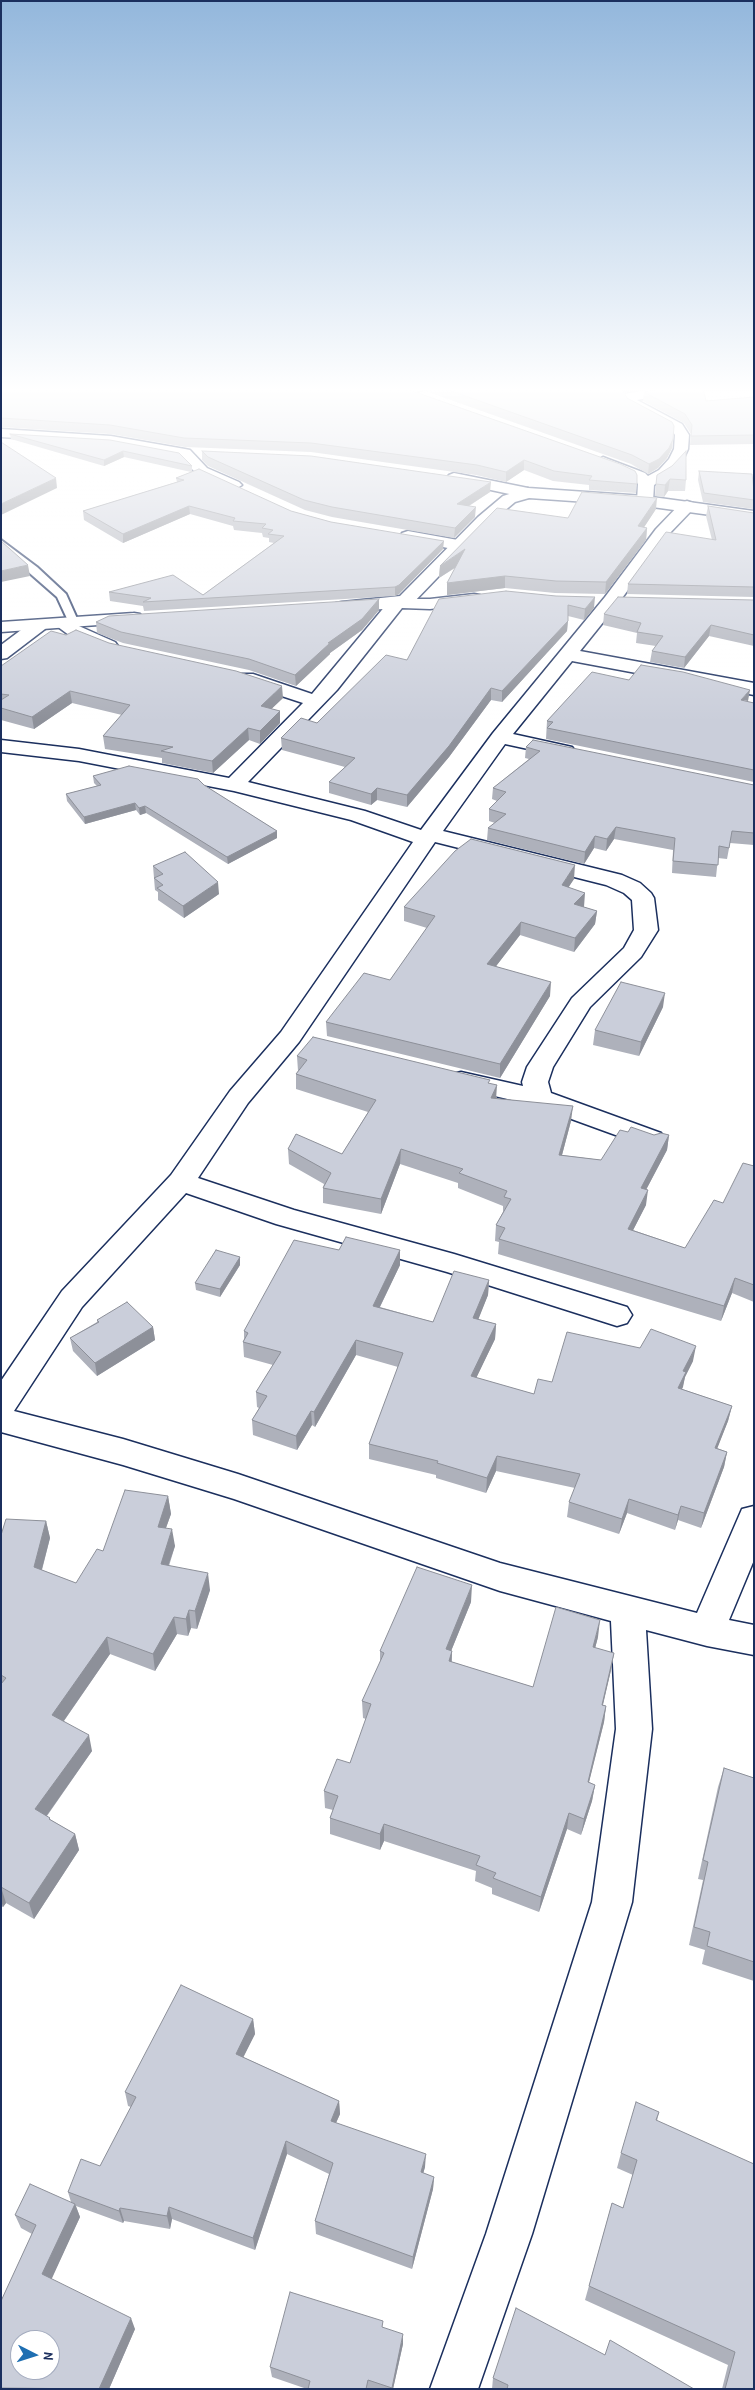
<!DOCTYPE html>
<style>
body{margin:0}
#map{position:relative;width:755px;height:2390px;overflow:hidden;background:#fff;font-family:"Patrick Hand",sans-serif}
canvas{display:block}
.frame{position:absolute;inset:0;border:2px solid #1b2f5e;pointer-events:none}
.north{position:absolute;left:10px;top:2330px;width:50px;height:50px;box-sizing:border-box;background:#fff;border:1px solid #a4acbf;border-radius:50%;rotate:95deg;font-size:14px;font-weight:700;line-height:20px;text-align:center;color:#1b2f5e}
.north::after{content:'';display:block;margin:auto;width:18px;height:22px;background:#1f6fb2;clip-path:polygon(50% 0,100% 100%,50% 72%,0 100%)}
</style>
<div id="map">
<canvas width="755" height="2390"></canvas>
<div class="frame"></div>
<div class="north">N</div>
</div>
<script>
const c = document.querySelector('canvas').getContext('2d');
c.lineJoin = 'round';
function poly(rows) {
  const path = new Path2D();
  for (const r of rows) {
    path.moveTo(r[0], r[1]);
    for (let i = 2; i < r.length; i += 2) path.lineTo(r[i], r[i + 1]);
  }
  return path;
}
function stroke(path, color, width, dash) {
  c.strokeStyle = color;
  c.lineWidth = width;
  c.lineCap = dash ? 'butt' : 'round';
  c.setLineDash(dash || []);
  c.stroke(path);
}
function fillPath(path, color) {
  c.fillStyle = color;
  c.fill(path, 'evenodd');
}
const lane = poly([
 [1,540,37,567,66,594,79,623,78,625,70,625,57,597,1,548,1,540]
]);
const street = poly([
 [402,387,425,387,423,390,407,394,402,393,400,390,402,387],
 [664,387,697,387,690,391,637,400,682,424,689,435,688,449,681,464,669,476,654,485,653,501,651,504,645,506,639,504,637,501,638,484,635,479,598,465,595,462,603,457,608,459,645,473,648,476,659,470,669,459,674,449,675,435,672,430,627,406,622,400,624,394,664,387],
 [1,429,111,436,185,449,190,450,207,468,239,482,242,485,234,490,197,474,180,457,111,444,1,437,1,429],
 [454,473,528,488,536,493,528,498,449,481,446,478,449,475,454,473],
 [687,501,693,503,695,506,693,509,668,535,617,605,580,651,754,683,754,695,572,661,513,734,572,747,575,751,572,755,565,757,505,744,443,831,622,875,640,883,651,893,654,898,658,930,641,957,590,1007,553,1067,548,1082,551,1093,661,1133,665,1139,661,1145,652,1148,643,1145,533,1105,452,1086,448,1080,452,1074,461,1072,523,1086,522,1082,527,1067,572,998,624,948,634,930,632,900,624,893,606,885,435,842,299,1042,248,1103,198,1178,294,1210,454,1254,627,1307,632,1315,627,1323,617,1326,447,1272,276,1224,186,1193,82,1307,14,1411,123,1439,238,1474,500,1563,697,1613,742,1509,754,1506,754,1560,729,1620,754,1625,754,1655,707,1646,646,1630,652,1729,632,1902,532,2234,478,2389,430,2389,486,2234,592,1902,616,1729,611,1621,500,1591,234,1499,123,1465,1,1432,1,1381,62,1291,171,1175,230,1091,281,1032,413,842,351,820,234,791,79,761,1,752,1,740,79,749,229,778,303,703,239,682,237,678,239,674,253,674,312,694,391,599,430,599,474,594,480,595,483,599,480,603,430,609,402,608,337,690,248,782,365,811,421,830,493,733,605,597,656,529,681,503,687,501],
 [408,531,458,540,464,542,466,545,464,548,458,550,402,539,400,536,402,533,408,531],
 [63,619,115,642,118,646,115,650,109,651,73,638,54,624,57,620,63,619],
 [39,620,45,621,48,625,45,629,7,658,1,659,1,645,33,621,39,620]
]);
const secondary = poly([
 [528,488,645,496,754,511,754,521,645,506,529,498,515,502,490,523,412,604,397,608,342,612,336,611,333,607,336,603,342,602,400,596,478,517,503,496,528,488],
 [134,613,140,614,143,618,140,622,1,632,1,622,134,613]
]);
stroke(lane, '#1b2f5e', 4);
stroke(street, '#1b2f5e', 3);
stroke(secondary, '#1b2f5e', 3);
fillPath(lane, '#fff');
fillPath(street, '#fff');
fillPath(secondary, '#fff');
fillPath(poly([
 [1,387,637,475,636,493,589,490,589,485,553,481,524,470,506,482,476,475,311,452,185,447,111,434,1,427],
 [414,387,652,387,629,391,624,394,627,398,672,448,667,458,658,468,648,474,631,464],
 [644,392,706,401,754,397,754,444,690,445,691,434,684,423,643,401],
 [10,434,110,440,192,466,192,471,291,511,331,522,443,549,399,594,395,596,144,611,143,606,110,601,109,592,203,595,274,543,269,542,269,538,263,537,262,533,234,530,233,526,190,514,123,543,84,520,83,511,177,482,176,478,191,472,124,457,104,466,11,439],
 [202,451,490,492,469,506,475,517,454,538,332,517,305,510,208,466,202,460],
 [699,471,754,491,753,509,703,502,698,480],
 [657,475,686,480,685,491,668,491,664,497,655,496],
 [708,506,754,513,754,597,627,594,628,584,712,540,706,516],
 [656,509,644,527,647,528,646,540,605,594,555,593,505,588,447,595,447,583,455,568,439,578,440,566,568,518],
 [506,591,594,608,584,620,568,616,567,631,502,702,491,700,449,757,407,807,377,800,371,805,329,793,329,782,345,767,282,750,281,738,317,723],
 [754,600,754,646,709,636,684,668,650,662,652,651,656,646,636,643,637,633,603,625,604,614],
 [379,610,362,630,330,653,330,654,296,686,249,670,123,643,97,633,96,622],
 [66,635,109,643,283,698,271,709,280,711,280,723,260,744,249,740,213,773,162,763,162,758,105,749,103,736,122,715,72,703,34,729,1,720,1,666],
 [629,680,754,703,754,782,546,739,547,721],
 [526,747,754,785,754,845,730,843,727,859,718,858,716,877,672,873,673,850,614,839,606,851,594,848,584,864,487,840,488,828,495,823,489,821,489,809,497,801,492,799,493,788,529,759,525,758],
 [93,776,204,785,277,831,277,838,228,864,146,813,140,815,136,810,85,824,67,801,66,794,97,786,94,783],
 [153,866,219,894,184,918,158,900,158,892,155,890],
 [574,879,568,887,584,907,597,911,595,924,574,952,520,935,496,966,550,996,500,1078,327,1036,326,1022,390,980,427,928,404,921,404,907],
 [663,1007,639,1056,593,1045,595,1030],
 [297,1056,490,1084,497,1098,571,1121,562,1155,601,1160,628,1132,654,1135,669,1135,667,1150,646,1190,646,1205,633,1230,685,1248,754,1166,754,1302,732,1293,721,1321,498,1254,499,1242,495,1241,496,1225,503,1212,503,1206,458,1188,458,1183,400,1164,381,1214,323,1203,323,1188,324,1184,289,1164,288,1149,342,1154,368,1112,296,1089,296,1074,298,1071],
 [339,1250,400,1250,400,1265,380,1307,433,1322,489,1280,488,1295,478,1319,496,1324,495,1339,476,1378,534,1394,552,1382,693,1361,685,1377,682,1389,732,1406,728,1421,717,1448,727,1452,724,1467,701,1528,678,1520,675,1530,627,1513,619,1534,567,1517,569,1502,575,1488,496,1471,486,1493,436,1478,436,1475,369,1459,369,1444,398,1367,356,1355,315,1427,312,1425,297,1450,253,1435,252,1420,259,1408,257,1407,256,1392,273,1365,244,1357,243,1342,244,1339,244,1331],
 [240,1257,240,1265,220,1297,196,1290,195,1283],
 [97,1320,153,1327,155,1340,97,1376,73,1351,70,1338,97,1322],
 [168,1496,171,1514,166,1528,175,1546,169,1566,210,1590,197,1629,191,1628,188,1636,177,1634,155,1671,110,1654,64,1721,92,1751,47,1816,51,1820,75,1834,79,1850,34,1919,6,1903,3,1907,1,1906,1,1535,46,1521,50,1538,42,1570,76,1583,103,1551],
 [471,1602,451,1651,452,1651,452,1662,533,1687,598,1637,595,1648,614,1653,611,1670,603,1705,606,1706,604,1722,589,1782,595,1785,592,1801,581,1835,567,1829,539,1912,492,1894,492,1888,475,1881,476,1871,384,1841,380,1850,330,1834,330,1818,333,1810,325,1808,324,1791,350,1763,366,1719,363,1718,362,1701,380,1663,380,1651],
 [724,1768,754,1778,754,1981,702,1964,705,1950,689,1945,703,1880,698,1879,718,1787],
 [253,2019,255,2034,243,2057,339,2101,340,2114,336,2123,425,2167,423,2173,434,2177,433,2189,412,2269,316,2234,315,2221,329,2174,287,2154,255,2250,172,2219,170,2229,124,2221,123,2223,76,2206,80,2217,51,2279,135,2329,109,2389,1,2389,1,2301,32,2234,21,2228,15,2215,71,2202,68,2192,100,2166,131,2107,128,2106,125,2092],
 [659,2112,657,2121,754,2389,722,2389,728,2365,585,2300,612,2203,623,2208,633,2175,617,2168,621,2153],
 [383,2328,403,2344,393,2389,307,2389,272,2377,270,2367],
 [605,2355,694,2389,492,2389,493,2378]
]), '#aeb1bb');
fillPath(poly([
 [621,387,652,387,629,391,620,396],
 [673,439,672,448,667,458,658,468,648,474,649,464],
 [123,451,124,457,104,466,104,460],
 [524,460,524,470,506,482,506,472],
 [56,478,57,488,1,515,1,504],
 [670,479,668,491,664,497,665,485],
 [491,482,490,492,456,514,457,504],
 [657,498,656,509,637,538,638,526],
 [189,506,190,514,123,543,123,534],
 [476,507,475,517,454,538,455,528],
 [647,528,646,540,605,594,606,582],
 [444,541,443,549,399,594,395,596,395,587],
 [465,549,465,561,439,578,440,566],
 [28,565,30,576,1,582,1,571],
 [505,576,505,588,447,595,447,583],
 [595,597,594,608,584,620,585,609],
 [379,599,379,610,362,630,330,653,330,654,296,686,295,675,328,643],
 [568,621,567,631,502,702,502,691],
 [711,625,709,636,684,668,685,657],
 [282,686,283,698,262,718,261,706],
 [491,688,491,700,449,757,407,807,407,795],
 [750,690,748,701,741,700],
 [70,691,72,703,34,729,32,717],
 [280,711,280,723,260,744,260,731],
 [248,728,249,740,213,773,212,761],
 [377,788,377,800,371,805,371,794],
 [135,803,136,810,85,824,84,817],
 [145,806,146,813,140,815,139,808],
 [616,827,614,839,606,851,607,839],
 [277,831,277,838,228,864,227,857],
 [595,836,594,848,584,864,585,852],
 [575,865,574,879,561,899,562,885],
 [218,882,219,894,184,918,183,906],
 [585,893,584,907,573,918,574,904],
 [597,911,595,924,574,952,575,938],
 [521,922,520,935,487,978,487,964],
 [551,982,550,996,500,1078,500,1064],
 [665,993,663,1007,639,1056,641,1042],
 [497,1085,496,1100,491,1098],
 [573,1106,571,1121,558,1170,559,1155],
 [669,1135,667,1150,639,1203,641,1188],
 [401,1149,400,1164,381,1214,381,1199],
 [648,1190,646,1205,626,1244,628,1229],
 [400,1250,400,1265,373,1321,373,1306],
 [240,1257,240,1265,220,1297,220,1289],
 [735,1278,732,1293,721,1321,724,1306],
 [489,1280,488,1295,473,1333,473,1318],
 [496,1324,495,1339,470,1391,471,1376],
 [153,1327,155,1340,97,1376,95,1363],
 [356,1340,356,1355,315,1427,314,1412],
 [696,1346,693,1361,685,1377,683,1387,675,1403,678,1388,683,1371],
 [732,1406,728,1421,712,1462,715,1448],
 [311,1411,312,1425,297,1450,296,1436],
 [727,1452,724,1467,701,1528,704,1513],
 [497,1456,496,1471,486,1493,487,1478],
 [168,1496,171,1514,160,1544,158,1527],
 [629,1499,627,1513,619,1534,622,1519],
 [681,1506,678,1520,675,1530,678,1515],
 [46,1521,50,1538,38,1584,34,1567],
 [172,1529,175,1546,163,1581,161,1564],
 [208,1573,210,1590,197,1629,195,1611],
 [472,1585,471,1602,445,1666,446,1649],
 [189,1610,191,1628,188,1636,186,1619],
 [174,1617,177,1634,155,1671,153,1654],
 [600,1620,598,1637,591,1664,593,1647],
 [107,1637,110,1654,56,1732,52,1715],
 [452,1651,451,1668,449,1661],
 [614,1653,611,1670,599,1721,602,1705],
 [606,1706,604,1722,585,1798,588,1782],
 [89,1735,92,1751,40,1825,35,1809],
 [595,1785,592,1801,581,1835,584,1819],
 [569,1813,567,1829,539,1912,541,1897],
 [384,1824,384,1841,380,1850,380,1834],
 [75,1834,79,1850,34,1919,29,1903],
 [1,1887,6,1903,3,1907,1,1900],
 [253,2019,255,2034,238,2068,236,2054],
 [339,2101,340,2114,331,2134,331,2121],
 [286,2141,287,2154,255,2250,253,2238],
 [426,2154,425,2167,420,2185,421,2172],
 [434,2177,433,2189,412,2269,413,2257],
 [75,2204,80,2217,48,2287,42,2274],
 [169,2207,172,2219,170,2229,167,2216],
 [120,2208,124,2221,123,2223,119,2211],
 [131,2318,135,2329,109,2389,99,2389],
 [403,2334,403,2344,393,2389,392,2389]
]), '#8d9099');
const building = poly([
 [1,387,401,387,620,464,635,471,637,475,637,484,589,480,592,476,554,471,524,460,506,472,477,465,311,443,184,438,110,425,1,418,1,387],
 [440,387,621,387,627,398,672,422,674,426,673,439,669,448,659,459,649,464,632,455,440,387],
 [671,387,703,387,706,401,754,397,754,435,691,436,692,425,685,414,644,392,671,387],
 [10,434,110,440,179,453,192,466,123,451,104,460,10,434],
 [1,442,56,478,1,504,1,442],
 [202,451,311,456,491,482,457,504,476,507,455,528,332,507,304,500,208,457,202,451],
 [686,451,686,480,670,479,665,485,656,484,657,475,672,466,686,451],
 [199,469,291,511,331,522,444,541,399,585,395,587,143,602,151,598,109,592,173,575,203,595,284,536,268,534,273,530,262,528,266,524,233,521,235,518,189,506,123,534,83,511,184,480,176,478,199,469],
 [699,471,752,474,754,491,754,500,704,493,699,471],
 [582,492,657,498,638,526,647,528,606,582,556,581,505,576,447,583,465,549,440,566,497,508,568,518,582,492],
 [708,506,754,513,754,587,628,584,666,532,716,540,708,506],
 [1,541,28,565,1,571,1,541],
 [506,591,556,596,595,597,585,609,568,605,568,621,502,691,491,688,449,746,407,795,377,788,371,794,329,782,355,758,281,738,301,718,317,723,386,655,407,660,439,599,506,591],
 [618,597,754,600,754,635,711,625,685,657,652,651,663,636,637,632,641,623,604,614,618,597],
 [379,599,362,619,328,643,330,643,295,675,249,659,121,632,96,622,109,616,379,599],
 [76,630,109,643,236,671,282,686,261,706,280,711,260,731,248,728,212,761,161,751,173,747,103,736,130,705,70,691,32,717,1,708,1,700,9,695,1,694,1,666,51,631,66,635,76,630],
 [641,665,683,672,750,690,741,700,754,703,754,770,547,728,553,722,547,721,592,672,629,680,641,665],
 [533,740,754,785,754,833,732,831,729,848,719,846,718,865,673,861,675,838,616,827,607,839,595,836,585,852,488,828,506,814,489,809,506,792,493,788,540,751,526,747,533,740],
 [129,766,198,779,204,785,277,831,227,857,145,806,139,808,135,803,84,817,66,794,101,785,93,776,129,766],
 [471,839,575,865,562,885,585,893,574,904,597,911,575,938,521,922,487,964,551,982,500,1064,326,1022,364,973,390,980,435,916,404,907,455,851,471,839],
 [185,852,218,882,183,906,157,888,163,885,154,878,163,874,153,866,185,852],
 [621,982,665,993,641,1042,595,1030,621,982],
 [313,1037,490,1080,488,1083,497,1085,491,1098,573,1106,559,1155,601,1160,620,1130,628,1132,631,1127,654,1135,661,1133,669,1135,641,1188,648,1190,628,1229,685,1248,714,1200,723,1203,743,1163,754,1166,754,1285,735,1278,724,1306,499,1239,505,1228,496,1225,511,1199,504,1197,507,1191,459,1173,463,1169,401,1149,381,1199,323,1188,331,1173,288,1149,296,1134,342,1154,376,1100,296,1074,307,1060,297,1056,313,1037],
 [346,1237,400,1250,373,1306,433,1322,454,1271,489,1280,473,1318,496,1324,471,1376,534,1394,538,1379,552,1382,567,1332,640,1348,651,1329,696,1346,683,1371,686,1372,678,1388,732,1406,715,1448,727,1452,704,1513,681,1506,678,1515,629,1499,622,1519,569,1502,580,1474,497,1456,487,1478,437,1463,438,1461,369,1444,403,1353,356,1340,314,1412,311,1411,296,1436,252,1420,267,1396,256,1392,281,1352,243,1342,248,1333,244,1331,294,1240,339,1250,346,1237],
 [216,1250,240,1257,220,1289,195,1283,216,1250],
 [127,1302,153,1327,95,1363,70,1338,99,1322,97,1320,127,1302],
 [125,1490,168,1496,158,1527,172,1529,161,1564,208,1573,195,1611,189,1610,186,1619,174,1617,153,1654,107,1637,52,1715,89,1735,35,1809,50,1818,49,1819,75,1834,29,1903,1,1887,1,1684,6,1678,1,1675,1,1535,6,1519,46,1521,34,1567,76,1583,97,1549,103,1551,125,1490],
 [417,1567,472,1585,446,1649,452,1651,449,1661,533,1687,556,1607,600,1620,593,1647,614,1653,602,1705,606,1706,588,1782,595,1785,584,1819,569,1813,541,1897,493,1878,496,1873,476,1865,480,1856,384,1824,380,1834,330,1818,338,1796,324,1791,337,1759,350,1763,371,1704,362,1701,384,1653,380,1651,417,1567],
 [724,1768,754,1778,754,1962,707,1946,710,1932,694,1927,708,1862,703,1860,724,1768],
 [181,1985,253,2019,236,2054,339,2101,331,2121,426,2154,421,2172,434,2177,413,2257,315,2221,333,2163,286,2141,253,2238,169,2207,167,2216,120,2208,119,2211,68,2192,81,2159,100,2166,136,2097,125,2092,181,1985],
 [636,2102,659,2112,656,2120,754,2164,754,2389,725,2389,735,2352,589,2286,612,2203,623,2208,637,2160,621,2153,636,2102],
 [30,2184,75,2204,42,2274,131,2318,99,2389,1,2388,1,2301,36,2225,15,2215,30,2184],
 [20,2340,50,2340,50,2370,20,2370,20,2340],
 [290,2292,383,2321,382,2327,403,2334,392,2388,368,2380,366,2389,308,2389,310,2381,270,2367,290,2292],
 [516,2308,605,2355,610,2340,694,2389,507,2389,508,2385,493,2378,516,2308]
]);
fillPath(building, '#caceda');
stroke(building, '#8d9099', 1);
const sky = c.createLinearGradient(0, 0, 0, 722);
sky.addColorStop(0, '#93b7dc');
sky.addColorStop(0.54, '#fff');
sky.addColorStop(1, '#ffffff00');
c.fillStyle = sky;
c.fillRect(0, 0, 755, 722);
</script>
